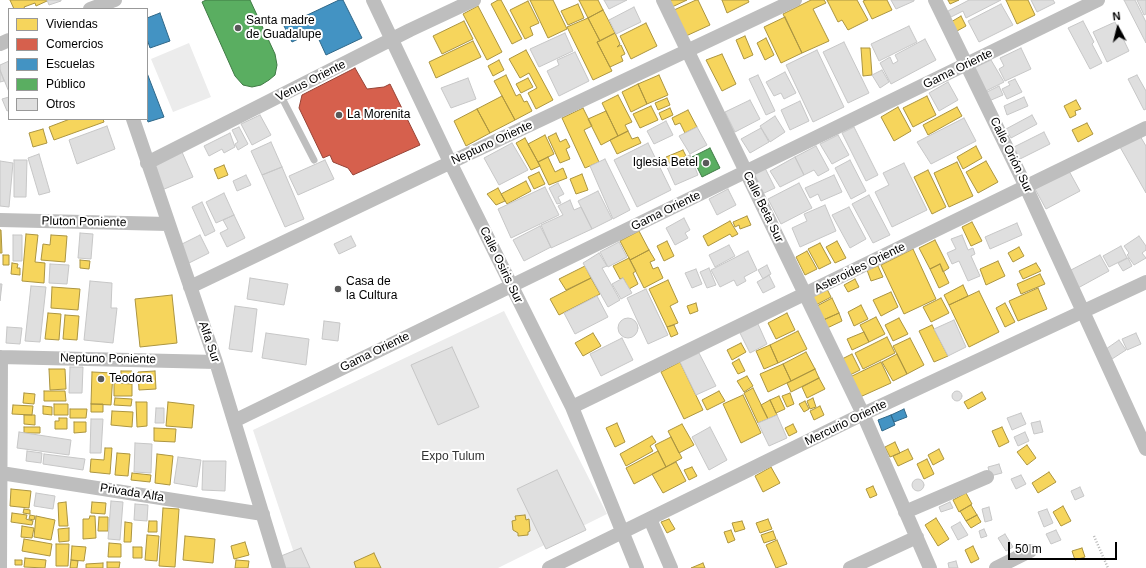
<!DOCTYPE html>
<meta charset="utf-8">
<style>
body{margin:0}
#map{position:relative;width:1146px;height:568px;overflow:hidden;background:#fff;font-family:Helvetica,sans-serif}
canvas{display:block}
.legend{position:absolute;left:8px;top:8px;width:140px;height:112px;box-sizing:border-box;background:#fff;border:1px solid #999;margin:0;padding:5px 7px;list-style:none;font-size:12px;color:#000}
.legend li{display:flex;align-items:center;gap:8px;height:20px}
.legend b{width:20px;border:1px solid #999}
.north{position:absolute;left:1098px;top:8px;width:40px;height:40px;-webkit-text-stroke:3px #fff;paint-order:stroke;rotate:353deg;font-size:11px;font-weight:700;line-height:16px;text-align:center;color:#000}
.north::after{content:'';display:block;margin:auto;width:14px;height:18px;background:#000;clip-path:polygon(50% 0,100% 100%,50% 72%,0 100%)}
.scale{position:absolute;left:1008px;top:542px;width:109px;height:18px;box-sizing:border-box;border:2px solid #000;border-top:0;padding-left:5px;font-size:12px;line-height:14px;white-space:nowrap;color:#000;-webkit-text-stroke:3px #fff;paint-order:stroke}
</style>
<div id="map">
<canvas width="1146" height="568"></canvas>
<ul class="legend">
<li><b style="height:11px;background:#f6d55c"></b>Viviendas</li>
<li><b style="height:11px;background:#d6604d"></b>Comercios</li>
<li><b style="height:11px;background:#4393c3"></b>Escuelas</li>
<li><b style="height:11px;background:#5aae61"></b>Público</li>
<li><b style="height:11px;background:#dfdfdf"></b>Otros</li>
</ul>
<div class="north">N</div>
<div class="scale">50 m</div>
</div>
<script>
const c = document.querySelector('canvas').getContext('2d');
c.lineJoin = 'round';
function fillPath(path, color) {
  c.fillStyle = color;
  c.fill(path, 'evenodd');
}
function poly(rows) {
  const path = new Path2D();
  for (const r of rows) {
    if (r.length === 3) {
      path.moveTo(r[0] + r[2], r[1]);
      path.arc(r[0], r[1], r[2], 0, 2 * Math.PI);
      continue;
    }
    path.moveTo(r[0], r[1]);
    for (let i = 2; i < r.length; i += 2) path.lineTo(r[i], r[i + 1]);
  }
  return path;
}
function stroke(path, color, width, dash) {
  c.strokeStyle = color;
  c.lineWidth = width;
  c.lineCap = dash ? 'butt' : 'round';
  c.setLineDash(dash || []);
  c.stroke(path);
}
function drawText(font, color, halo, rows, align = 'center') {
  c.font = font + ' Helvetica,sans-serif';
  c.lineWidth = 4;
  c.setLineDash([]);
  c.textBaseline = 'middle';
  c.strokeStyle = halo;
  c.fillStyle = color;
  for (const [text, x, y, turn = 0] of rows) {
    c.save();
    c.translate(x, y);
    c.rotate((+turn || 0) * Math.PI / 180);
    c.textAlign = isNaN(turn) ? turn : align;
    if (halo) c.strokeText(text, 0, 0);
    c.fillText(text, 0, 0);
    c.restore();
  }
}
fillPath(poly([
 [189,43,211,97,173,112,151,59],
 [504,311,607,514,498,568,299,568,253,430]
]), '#ececec');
const homes = poly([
 [10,0,47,0,47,1,36,6,35,3,24,7,25,9,14,9,10,0],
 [498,0,501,0,522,39,512,44,491,4,498,0],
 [530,0,553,0,567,29,548,38,530,0],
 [579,0,598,0,603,10,588,18,579,0],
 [669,0,687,0,672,7,669,0],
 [696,0,698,0,710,25,686,36,674,10,696,0],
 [722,0,748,0,749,2,727,13,722,0],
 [811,0,824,0,826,3,813,9,829,41,802,53,783,14,811,0],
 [827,0,857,0,868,20,848,30,842,20,838,22,827,0],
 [866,0,887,0,892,10,872,19,863,1,866,0],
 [948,0,959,0,950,4,948,0],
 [1006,0,1028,0,1035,15,1017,24,1006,0],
 [528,1,539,23,530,27,533,35,525,39,510,10,528,1],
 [578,4,584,18,568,25,561,11,578,4],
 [478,6,502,52,487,60,463,14,478,6],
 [603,10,615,33,600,41,588,18,603,10],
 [961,16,966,26,957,31,951,22,961,16],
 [785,17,802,53,781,63,764,27,785,17],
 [588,18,600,41,597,42,612,71,593,80,567,27,588,18],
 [464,21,473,39,442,54,433,36,464,21],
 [646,23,657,46,631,59,620,36,646,23],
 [615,33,620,44,617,47,621,45,625,54,621,56,623,61,610,67,597,42,615,33],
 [745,36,753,55,744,59,736,40,745,36],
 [766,38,774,55,765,60,757,43,766,38],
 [473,41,481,57,436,78,429,62,473,41],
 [861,48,870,48,872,75,863,76,861,48],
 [526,50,553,100,536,109,528,93,537,88,529,73,520,78,509,59,526,50],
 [722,54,736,84,722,91,706,60,722,54],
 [499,60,504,70,493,76,488,66,499,60],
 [506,75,516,96,520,94,524,102,527,101,532,111,515,120,494,81,506,75],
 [659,75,668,95,647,104,638,84,659,75],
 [528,78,533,87,521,93,516,84,528,78],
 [638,84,647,104,631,112,622,92,638,84],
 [618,95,632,122,625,125,628,131,618,136,602,103,618,95],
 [502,96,515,120,490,133,477,109,502,96],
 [927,96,936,115,913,127,903,108,927,96],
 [667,98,670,105,658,110,655,103,667,98],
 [1076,100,1081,109,1075,111,1076,115,1070,118,1064,106,1076,100],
 [651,106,658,120,640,128,633,114,651,106],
 [898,107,911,131,894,141,881,117,898,107],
 [957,107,962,116,928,135,923,125,957,107],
 [583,108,592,126,584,130,599,162,585,168,562,118,583,108],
 [670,108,673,115,662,120,659,113,670,108],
 [477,109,490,133,466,146,454,121,477,109],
 [688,110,697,127,685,133,680,123,675,125,672,118,688,110],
 [606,111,618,136,601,145,588,119,606,111],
 [70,119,103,119,104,122,54,140,49,127,70,119],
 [1087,123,1093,134,1078,142,1072,130,1087,123],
 [43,129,47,143,33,147,29,133,43,129],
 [628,131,632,139,638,137,641,143,617,154,610,140,628,131],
 [556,133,560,142,566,139,570,147,566,149,570,159,560,163,548,137,556,133],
 [545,135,554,154,538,162,528,144,545,135],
 [525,138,540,166,531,170,516,143,525,138],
 [976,146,982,158,963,169,957,157,976,146],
 [683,150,686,156,670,164,666,157,683,150],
 [548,157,555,172,563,168,567,178,549,185,538,162,548,157],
 [986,161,998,182,978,193,966,172,986,161],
 [957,162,973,196,949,207,934,173,957,162],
 [224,165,228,175,218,179,214,169,224,165],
 [928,170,946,207,932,214,914,177,928,170],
 [539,172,545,184,534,189,528,177,539,172],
 [582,174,588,190,576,194,570,179,582,174],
 [526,181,531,191,507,204,501,194,526,181],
 [498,188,505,201,496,205,487,194,498,188],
 [747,216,751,225,740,229,739,225,735,227,733,222,747,216],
 [730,221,738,234,732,237,730,234,708,246,703,236,730,221],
 [972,222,982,241,971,246,962,227,972,222],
 [0,230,1,230,2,253,0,253,0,230],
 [639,231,649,250,630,260,620,241,639,231],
 [26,234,38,235,35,262,45,263,44,283,22,281,26,234],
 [51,235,67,236,65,262,41,260,43,244,50,245,51,235],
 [935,240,949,268,943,272,940,264,930,269,919,248,935,240],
 [667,241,674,256,664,261,657,246,667,241],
 [837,241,846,258,835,263,826,247,837,241],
 [820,243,831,263,819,269,808,249,820,243],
 [1019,247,1024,256,1013,262,1008,253,1019,247],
 [913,249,936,299,904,314,881,265,913,249],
 [649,250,655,260,650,262,653,269,658,267,663,278,644,288,630,260,649,250],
 [807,251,817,269,805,275,796,257,807,251],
 [3,255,9,255,9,265,3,265,3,255],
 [629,258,636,271,633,273,638,284,629,289,623,278,620,279,613,266,629,258],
 [80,260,90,261,89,269,80,268,80,260],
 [998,261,1005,276,986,285,980,269,998,261],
 [12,263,18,264,17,268,20,268,20,275,11,274,12,263],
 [1036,263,1041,271,1023,279,1019,271,1036,263],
 [940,264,949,283,939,288,930,269,940,264],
 [585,266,591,278,566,290,559,279,585,266],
 [878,266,883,277,871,281,867,270,878,266],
 [1040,274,1045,284,1021,294,1017,284,1040,274],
 [591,278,600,294,559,315,550,299,591,278],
 [855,279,859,287,848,292,844,285,855,279],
 [668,280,678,302,670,306,678,323,667,327,649,289,668,280],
 [963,285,968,296,949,305,944,295,963,285],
 [52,287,80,289,78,310,51,308,52,287],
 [1038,288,1047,309,1018,321,1009,301,1038,288],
 [827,289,831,297,814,306,810,297,827,289],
 [979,291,999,332,969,347,949,305,979,291],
 [891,292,898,307,881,316,873,300,891,292],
 [172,295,177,343,140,347,135,299,172,295],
 [832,298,839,313,821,321,815,307,832,298],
 [941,298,949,313,931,322,923,307,941,298],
 [696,303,698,311,690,314,687,306,696,303],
 [1005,303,1015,322,1005,327,996,308,1005,303],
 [861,305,868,319,854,326,848,312,861,305],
 [48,313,61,314,59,340,45,339,48,313],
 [787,313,795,330,776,339,768,323,787,313],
 [839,313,842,321,825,329,821,321,839,313],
 [65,315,79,316,77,340,63,339,65,315],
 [876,317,885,334,869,342,860,325,876,317],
 [899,318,908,334,893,341,885,325,899,318],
 [674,325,678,334,671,337,667,327,674,325],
 [932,325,948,356,934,362,919,331,932,325],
 [798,331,807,349,778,363,770,345,798,331],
 [864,332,869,342,852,350,847,339,864,332],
 [593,333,601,346,583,356,575,343,593,333],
 [887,337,895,353,863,369,855,353,887,337],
 [910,338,924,365,907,374,893,346,910,338],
 [741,343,746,352,732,360,727,350,741,343],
 [770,345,778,363,764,369,756,351,770,345],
 [806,352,815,369,791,381,783,364,806,352],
 [852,354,860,370,848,376,840,360,852,354],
 [897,354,907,374,893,381,882,362,897,354],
 [739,359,745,371,738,374,732,363,739,359],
 [680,362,703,410,684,419,661,372,680,362],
 [881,362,891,383,860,397,850,377,881,362],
 [783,364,791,381,768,392,760,374,783,364],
 [49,369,65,369,66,389,50,390,49,369],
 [815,369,819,378,791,392,787,383,815,369],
 [121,371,132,371,132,382,121,382,121,371],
 [155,371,156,389,139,390,138,372,155,371],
 [92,372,113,373,111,405,91,404,92,372],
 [747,376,753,386,744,392,737,381,747,376],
 [819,378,825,389,807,398,802,387,819,378],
 [114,383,132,384,132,396,114,396,114,383],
 [753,388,768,419,758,423,744,393,753,388],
 [44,391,65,391,66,401,44,401,44,391],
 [719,391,725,401,707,410,702,400,719,391],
 [982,392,986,399,968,409,964,402,982,392],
 [24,393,35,394,34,404,23,403,24,393],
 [790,393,794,404,787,407,782,396,790,393],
 [743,395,761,433,741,443,723,404,743,395],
 [779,396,785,409,776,413,770,400,779,396],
 [115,398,132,399,131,406,114,405,115,398],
 [813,398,816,407,810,409,807,401,813,398],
 [770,400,777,415,768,419,761,405,770,400],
 [805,401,809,409,804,412,799,404,805,401],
 [136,402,147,402,147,426,137,427,136,402],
 [168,402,194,405,192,428,166,426,168,402],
 [54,404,68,404,68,415,54,415,54,404],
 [91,404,103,404,103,412,91,412,91,404],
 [13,405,33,406,32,415,12,414,13,405],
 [43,406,52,407,52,415,43,414,43,406],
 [820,406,824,415,814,420,810,411,820,406],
 [70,409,87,409,86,418,70,418,70,409],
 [112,411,133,412,132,427,111,425,112,411],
 [24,415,35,415,35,425,24,424,24,415],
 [59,418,67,418,67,429,55,429,55,421,59,421,59,418],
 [74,422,86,422,86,432,74,433,74,422],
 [617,423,625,442,615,447,606,428,617,423],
 [682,424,694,445,679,453,668,431,682,424],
 [793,424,797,432,789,436,785,428,793,424],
 [24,427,40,427,40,433,24,433,24,427],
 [1002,427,1009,442,999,447,992,431,1002,427],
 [154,428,176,429,175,442,154,441,154,428],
 [652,436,656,442,650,446,653,451,626,466,620,454,652,436],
 [671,437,682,458,666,467,655,445,671,437],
 [895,442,900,453,890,457,885,447,895,442],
 [1027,445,1036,458,1027,465,1017,452,1027,445],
 [105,448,112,448,110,474,90,472,91,459,104,460,105,448],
 [908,449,913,459,898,466,893,456,908,449],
 [939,449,944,459,933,465,928,455,939,449],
 [658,451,666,467,634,484,626,468,658,451],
 [117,453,130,454,128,476,115,475,117,453],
 [157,454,173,456,170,485,155,483,157,454],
 [927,459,934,474,924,479,917,464,927,459],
 [676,462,686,481,663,493,652,474,676,462],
 [692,467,697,476,689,480,684,470,692,467],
 [771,467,780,483,763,492,755,476,771,467],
 [1049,472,1056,482,1038,493,1032,483,1049,472],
 [132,473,151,475,150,482,131,480,132,473],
 [873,486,877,495,870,498,866,489,873,486],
 [11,489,31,491,29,508,10,506,11,489],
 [966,493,972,504,959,512,953,500,966,493],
 [66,502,68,526,59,526,58,503,66,502],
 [92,502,106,503,105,514,91,513,92,502],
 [971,505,977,515,966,521,960,511,971,505],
 [1063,506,1071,521,1061,526,1053,512,1063,506],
 [163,508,179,509,175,567,159,566,163,508],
 [24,509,30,510,30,514,23,513,24,509],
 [12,513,27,515,26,519,33,521,32,525,11,522,12,513],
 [30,515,35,516,34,520,29,519,30,515],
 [525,515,526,520,529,519,530,531,528,532,528,535,518,536,518,533,513,530,512,521,516,520,515,516,525,515],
 [977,515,981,522,971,528,966,521,977,515],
 [36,516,55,520,51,540,34,537,36,516],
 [90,516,95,516,96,538,83,539,83,519,89,519,90,516],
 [99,517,108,517,108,531,98,531,99,517],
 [936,518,949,539,938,546,925,525,936,518],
 [669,519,675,529,667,533,661,522,669,519],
 [768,519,772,529,760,533,756,523,768,519],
 [149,521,157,521,157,532,148,532,149,521],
 [742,521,745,529,735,532,732,523,742,521],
 [125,522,132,523,131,542,124,542,125,522],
 [22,526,34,528,32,538,21,537,22,526],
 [69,528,69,541,59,542,58,529,69,528],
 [731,530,735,540,728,543,724,532,731,530],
 [773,531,776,539,764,543,761,535,773,531],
 [147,535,159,536,157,561,145,560,147,535],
 [185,536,215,539,213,563,183,560,185,536],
 [24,539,52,544,50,556,22,551,24,539],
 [777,540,787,564,776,568,766,545,777,540],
 [245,542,249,555,234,559,231,546,245,542],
 [109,543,121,544,121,557,108,557,109,543],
 [56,544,69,544,68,566,56,566,56,544],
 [72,546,86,547,84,561,71,560,72,546],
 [973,546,979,559,971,563,965,550,973,546],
 [133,547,142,547,142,558,133,558,133,547],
 [1082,548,1085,557,1075,560,1072,551,1082,548],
 [374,553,381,568,356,568,354,562,374,553],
 [25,558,46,560,45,568,24,567,25,558],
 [15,560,22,560,22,565,15,565,15,560],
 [71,560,78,561,77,568,70,568,71,560],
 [236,560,249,561,248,568,235,568,236,560],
 [107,562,120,562,119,568,107,568,107,562],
 [103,563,103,568,86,568,86,564,103,563],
 [703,563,705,568,691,568,703,563]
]);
fillPath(homes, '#f6d55c');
stroke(homes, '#ac9540', 1);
const shops = poly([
 [355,68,367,89,384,87,390,84,420,145,353,175,348,168,333,162,330,155,323,158,299,108,302,95,355,68]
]);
fillPath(shops, '#d6604d');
stroke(shops, '#964336', 1);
const schools = poly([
 [339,0,343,0,362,38,326,55,315,31,292,42,284,26,339,0],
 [160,13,170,41,150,48,147,39,147,18,160,13],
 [147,73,164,117,148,122,147,118,147,73],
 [904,409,907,417,894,422,891,415,904,409],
 [891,415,895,425,882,431,878,420,891,415]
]);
fillPath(schools, '#4393c3');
stroke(schools, '#2f6788', 1);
const public = poly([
 [206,0,250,0,275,54,277,65,275,75,269,80,261,85,252,87,243,85,235,76,202,2,206,0],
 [710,148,720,168,702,177,692,157,710,148]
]);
fillPath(public, '#5aae61');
stroke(public, '#3f7a44', 1);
const building = poly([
 [47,0,61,0,61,1,49,5,47,0],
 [604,0,627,0,609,9,604,0],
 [891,0,914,0,914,1,896,9,891,0],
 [969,0,1001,0,966,18,963,11,951,17,948,11,969,0],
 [1031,0,1053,0,1055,3,1037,12,1031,0],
 [1124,0,1135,0,1146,22,1146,43,1124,0],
 [1137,0,1146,0,1146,14,1144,15,1137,0],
 [1001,4,1013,25,979,42,968,21,1001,4],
 [634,7,641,22,616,34,609,20,634,7],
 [1083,21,1094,42,1092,44,1102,63,1090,69,1068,28,1083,21],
 [1115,22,1129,51,1107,62,1093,32,1115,22],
 [909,26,917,42,879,61,871,44,909,26],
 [565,33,573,51,539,67,530,49,565,33],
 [925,39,936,60,891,84,880,63,890,57,893,64,898,61,895,55,925,39],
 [844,42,869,93,848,103,823,52,844,42],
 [1021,48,1031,69,1005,81,999,69,1004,66,1000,58,1021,48],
 [817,50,844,107,813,122,786,65,817,50],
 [575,52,589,81,559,96,547,71,559,65,557,60,575,52],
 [991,60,1004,82,982,93,972,69,991,60],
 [9,61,9,92,0,70,0,65,9,61],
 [0,70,4,81,0,82,0,70],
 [882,70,889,82,880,88,872,75,882,70],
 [785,72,796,93,784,99,781,93,774,96,766,82,785,72],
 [758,75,775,111,766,115,749,79,758,75],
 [1137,75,1146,91,1146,109,1144,110,1128,79,1137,75],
 [468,78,476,99,451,108,441,88,468,78],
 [1015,79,1022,92,1007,99,1002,89,1010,85,1008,82,1015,79],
 [948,82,958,100,939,111,929,93,948,82],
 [999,86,1003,95,989,101,985,93,999,86],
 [9,97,9,110,7,111,2,99,9,97],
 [1024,97,1028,106,1007,115,1004,106,1024,97],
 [750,100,760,119,735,132,725,112,750,100],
 [800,101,809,121,790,130,781,110,800,101],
 [260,115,271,135,252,145,241,124,260,115],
 [1032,115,1037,124,1011,138,1006,129,1032,115],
 [775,116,785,132,770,142,760,126,775,116],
 [964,118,976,141,931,164,917,142,964,118],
 [666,121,673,135,654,144,647,131,666,121],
 [107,126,115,149,77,164,69,140,107,126],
 [239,127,248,144,238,150,235,144,238,142,232,130,239,127],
 [697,127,707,145,690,154,679,136,697,127],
 [854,127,878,175,866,181,842,133,854,127],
 [761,128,769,142,750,153,741,139,761,128],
 [1044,132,1050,144,1018,160,1012,148,1044,132],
 [230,133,235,147,224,153,222,149,209,156,204,146,230,133],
 [838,135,849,155,832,164,820,144,838,135],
 [1140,136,1146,146,1146,193,1120,147,1140,136],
 [271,142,282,167,262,175,251,151,271,142],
 [512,143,528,170,499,185,484,158,512,143],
 [648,143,671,190,637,207,614,160,648,143],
 [816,146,829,170,818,176,814,170,804,175,795,157,816,146],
 [182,152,193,177,162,190,151,166,182,152],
 [39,154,50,192,39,195,28,158,39,154],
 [690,155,698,175,675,185,666,165,690,155],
 [795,157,804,175,780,187,770,171,795,157],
 [605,159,630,210,613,219,590,166,605,159],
 [14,160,27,160,26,197,14,197,14,160],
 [325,160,334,179,298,195,289,176,325,160],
 [850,160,866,191,851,199,835,168,850,160],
 [0,161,13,163,9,207,0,206,0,161],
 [904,163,927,210,892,227,875,192,889,185,883,173,904,163],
 [282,167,304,219,285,227,262,175,282,167],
 [765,168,775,188,762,194,753,174,765,168],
 [1069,171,1080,191,1046,209,1035,189,1069,171],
 [246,175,251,185,237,191,233,181,246,175],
 [834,175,842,192,821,201,818,194,810,198,805,188,834,175],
 [558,183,564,194,558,197,561,203,557,204,549,188,558,183],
 [799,183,812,208,781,224,768,199,799,183],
 [545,187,559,215,511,238,498,209,545,187],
 [728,189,736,205,717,215,709,199,728,189],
 [598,191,612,219,592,229,578,201,598,191],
 [224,193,234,215,216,223,206,202,224,193],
 [869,195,890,235,873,243,852,204,869,195],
 [570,200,574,210,581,207,592,229,551,248,541,225,563,215,558,206,570,200],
 [202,202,215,231,205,236,192,207,202,202],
 [825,205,836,231,800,247,792,228,807,221,804,214,825,205],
 [849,207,866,239,850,248,832,215,849,207],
 [234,215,245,238,227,247,220,233,228,229,223,220,234,215],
 [684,218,690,230,685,233,688,238,675,245,666,228,684,218],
 [1017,223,1022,235,990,249,985,237,1017,223],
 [540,226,551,247,524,261,513,240,540,226],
 [80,233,93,234,91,259,78,258,80,233],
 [13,235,22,235,22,261,13,261,13,235],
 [200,235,209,253,189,263,180,245,200,235],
 [962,235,968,250,973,248,975,254,971,256,980,276,968,281,959,261,952,264,947,253,956,249,951,239,962,235],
 [351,236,356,246,339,254,334,244,351,236],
 [1139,236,1146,246,1146,250,1142,253,1146,258,1134,265,1127,255,1129,253,1124,246,1139,236],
 [619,242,627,257,608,267,600,252,619,242],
 [729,245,735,256,715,267,709,255,729,245],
 [1121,246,1127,258,1109,267,1103,256,1121,246],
 [748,251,757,270,744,277,746,281,737,286,734,280,720,287,711,270,748,251],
 [599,253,607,266,602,268,620,300,608,307,583,263,599,253],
 [1100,255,1109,271,1078,288,1069,271,1100,255],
 [1128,258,1132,266,1123,271,1118,263,1128,258],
 [50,264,69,265,67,284,49,283,50,264],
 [767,265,771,274,763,279,758,270,767,265],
 [709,268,716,285,707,288,700,272,709,268],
 [696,269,702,284,692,288,685,273,696,269],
 [769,275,775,287,763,293,757,282,769,275],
 [250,278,288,284,284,305,247,299,250,278],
 [623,278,632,293,621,299,612,284,623,278],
 [90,281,112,283,111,308,117,308,113,343,84,340,90,281],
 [0,284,2,284,0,301,0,284],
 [31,286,46,287,40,342,25,341,31,286],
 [646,289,668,335,648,344,627,298,646,289],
 [597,296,608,317,575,334,564,313,597,296],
 [235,306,257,309,252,352,229,349,235,306],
 [628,328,10],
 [954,320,966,347,948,356,934,329,954,320],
 [324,321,340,323,338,341,322,339,324,321],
 [758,324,767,344,750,353,740,333,758,324],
 [7,327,22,328,20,344,6,343,7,327],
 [266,333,309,339,306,365,262,358,266,333],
 [1136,333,1141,344,1127,350,1122,339,1136,333],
 [622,338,633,360,601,376,590,354,622,338],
 [1119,340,1126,350,1112,359,1106,349,1119,340],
 [452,347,479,407,438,425,411,365,452,347],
 [699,353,716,386,696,395,680,362,699,353],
 [70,367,83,367,82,393,69,393,70,367],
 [957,396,5],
 [156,408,164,408,164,423,155,423,156,408],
 [1021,413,1026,424,1012,430,1007,418,1021,413],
 [777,415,787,438,769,446,758,423,777,415],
 [91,419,103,419,101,453,90,453,91,419],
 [1040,421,1043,432,1034,434,1031,423,1040,421],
 [710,427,727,460,709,470,692,437,710,427],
 [19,432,71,440,69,455,17,448,19,432],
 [1025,432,1029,441,1018,446,1014,437,1025,432],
 [135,443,152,444,151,473,134,472,135,443],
 [27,451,42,453,41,463,26,461,27,451],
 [44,454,85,459,83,470,43,464,44,454],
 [178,457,201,460,197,487,174,483,178,457],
 [203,461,226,461,225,491,202,490,203,461],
 [999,464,1002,473,990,476,988,467,999,464],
 [557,470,586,530,546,549,517,489,557,470],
 [1021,475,1026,484,1016,489,1011,479,1021,475],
 [918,485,6],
 [1080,487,1084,496,1075,500,1071,491,1080,487],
 [36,493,55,496,53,509,34,506,36,493],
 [111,501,123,502,120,540,108,539,111,501],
 [950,502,953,508,941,512,939,507,950,502],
 [135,504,148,505,147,521,134,520,135,504],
 [989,507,992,520,985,522,982,509,989,507],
 [1047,509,1053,523,1044,527,1038,512,1047,509],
 [960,522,968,535,958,540,951,527,960,522],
 [984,529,987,536,981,538,979,531,984,529],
 [1056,530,1061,540,1051,544,1046,534,1056,530],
 [1005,534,1013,547,1006,551,998,538,1005,534],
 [301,548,310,568,281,568,276,558,301,548],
 [956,561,958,568,949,568,948,563,956,561]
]);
fillPath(building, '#dfdfdf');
stroke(building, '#c7c7c7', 1);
stroke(poly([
 [1094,536,1108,568]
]), '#b9b9b9', 2.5, [1, 2]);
stroke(poly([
 [281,96,314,160]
]), '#bebebe', 7);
stroke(poly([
 [373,0,450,162,572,407,637,568],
 [663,0,863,414,930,568],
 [935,0,1026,187,1146,449],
 [90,9,115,0],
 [0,44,9,40],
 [133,119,216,362,279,568],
 [147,163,410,30,474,0],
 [0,220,168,224],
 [190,287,466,155,795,0],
 [0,357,216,362],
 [572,407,1146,128],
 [234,421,1098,0],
 [1,473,263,514],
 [905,512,987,477],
 [650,519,671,568],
 [0,568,1,357],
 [549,568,863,414,1146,282],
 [850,568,917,537],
 [996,568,1030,551]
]), '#bebebe', 14);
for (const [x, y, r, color] of [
 [238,28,4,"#595959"],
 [339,115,4,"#595959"],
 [706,163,4,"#595959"],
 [338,289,4,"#595959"],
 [101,379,4,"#595959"]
]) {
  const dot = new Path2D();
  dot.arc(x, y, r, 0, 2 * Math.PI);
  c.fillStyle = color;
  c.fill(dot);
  stroke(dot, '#fff', 1.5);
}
drawText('12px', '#000', '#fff', [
 ["Santa madre",246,21],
 ["de Guadalupe",246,35],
 ["La Morenita",347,115],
 ["Iglesia Betel",698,163,"right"],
 ["Casa de",346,282],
 ["la Cultura",346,296],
 ["Teodora",109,379]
], 'left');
drawText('12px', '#000', '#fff', [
 ["Gama Oriente",958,69,-26],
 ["Venus Oriente",311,81,-27],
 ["Neptuno Oriente",492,143,-25],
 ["Calle Orión Sur",1011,155,64],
 ["Calle Beta Sur",763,207,64],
 ["Gama Oriente",666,211,-26],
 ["Pluton Poniente",84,222,1],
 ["Calle Osiris Sur",501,265,64],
 ["Asteroides Oriente",860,268,-26],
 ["Alfa Sur",209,342,71],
 ["Gama Oriente",375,352,-26],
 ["Neptuno Poniente",108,359,1],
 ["Mercurio Oriente",846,423,-26],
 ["Privada Alfa",132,493,9]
]);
drawText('12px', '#333', '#fff', [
 ["Expo Tulum",453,457]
]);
</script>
